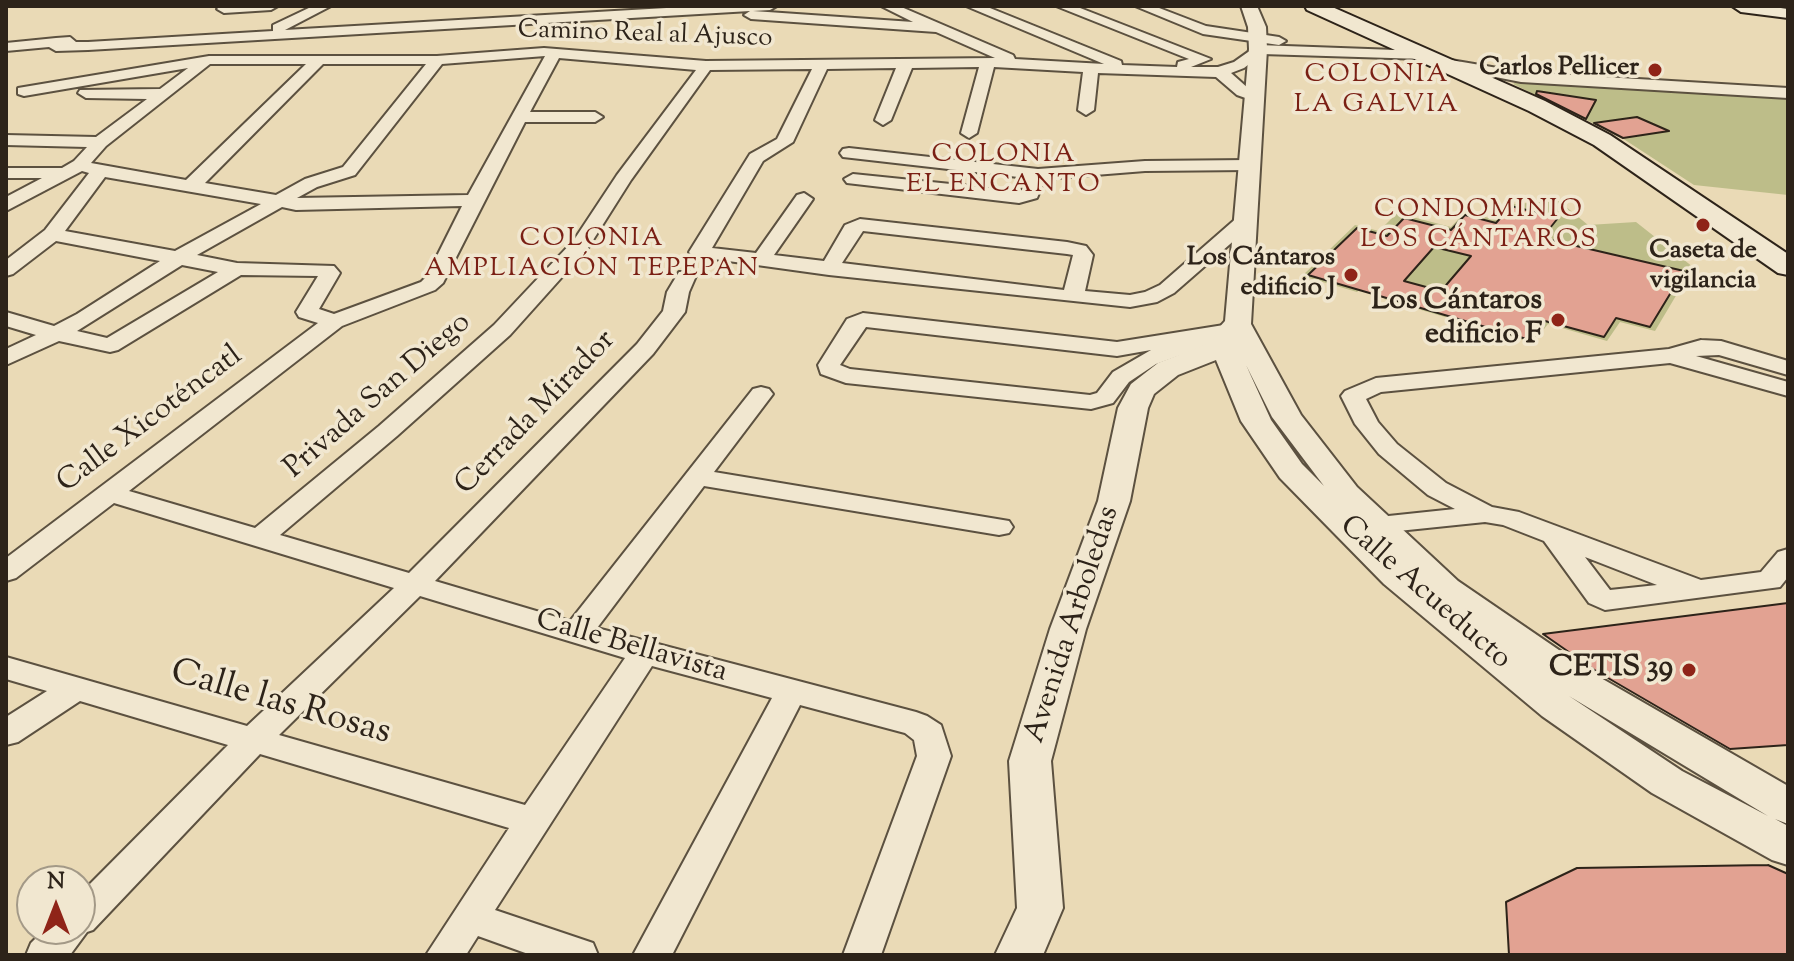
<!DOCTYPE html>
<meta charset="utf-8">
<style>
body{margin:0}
#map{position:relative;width:1794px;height:961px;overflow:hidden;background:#eadab6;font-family:"Sorts Mill Goudy",serif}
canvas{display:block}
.frame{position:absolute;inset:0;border:8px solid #2d2319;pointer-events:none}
.north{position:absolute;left:16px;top:865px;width:80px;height:80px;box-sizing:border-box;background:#f1e7d0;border:2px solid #a39987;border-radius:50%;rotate:0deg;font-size:22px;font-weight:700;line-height:32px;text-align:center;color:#2d2319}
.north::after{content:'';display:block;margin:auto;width:28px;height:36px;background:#8f2418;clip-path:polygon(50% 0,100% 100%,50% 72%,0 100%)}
</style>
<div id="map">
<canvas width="1794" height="961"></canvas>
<div class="frame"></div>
<div class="north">N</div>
</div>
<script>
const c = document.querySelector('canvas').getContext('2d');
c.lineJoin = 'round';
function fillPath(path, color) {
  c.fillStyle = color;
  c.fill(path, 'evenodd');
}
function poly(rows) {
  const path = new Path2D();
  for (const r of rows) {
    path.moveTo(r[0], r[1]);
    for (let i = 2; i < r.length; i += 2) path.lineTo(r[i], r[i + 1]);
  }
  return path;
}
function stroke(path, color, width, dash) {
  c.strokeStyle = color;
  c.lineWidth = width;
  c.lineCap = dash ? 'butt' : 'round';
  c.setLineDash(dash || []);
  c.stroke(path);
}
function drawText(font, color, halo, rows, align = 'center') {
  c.font = font + ' "Sorts Mill Goudy",serif';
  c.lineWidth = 7;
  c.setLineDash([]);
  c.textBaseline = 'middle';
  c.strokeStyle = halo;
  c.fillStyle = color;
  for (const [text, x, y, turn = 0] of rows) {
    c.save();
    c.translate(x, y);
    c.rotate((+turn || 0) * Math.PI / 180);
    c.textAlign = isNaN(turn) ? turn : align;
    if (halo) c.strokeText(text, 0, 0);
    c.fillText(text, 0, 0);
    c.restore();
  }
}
fillPath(poly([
 [1525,76,1788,92,1788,195,1694,185,1619,136,1513,84],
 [1559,201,1588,225,1636,222,1693,267,1655,331,1620,322,1607,341,1548,324,1533,343,1469,324,1472,320,1450,313,1445,317,1384,299,1389,294,1363,286,1357,292,1302,276,1355,225,1379,231,1397,213,1451,227,1465,212,1497,220,1513,204]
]), '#bdbd89');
const building = poly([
 [1537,91,1596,100,1586,119,1536,94,1537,91],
 [1637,117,1669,131,1623,138,1594,123,1637,117],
 [1511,206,1558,218,1542,238,1684,271,1650,327,1616,318,1604,337,1545,321,1530,340,1308,275,1357,228,1387,236,1404,218,1451,230,1465,215,1496,223,1511,206],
 [1434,247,1471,256,1441,291,1404,281,1434,247],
 [1788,603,1788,745,1730,749,1596,671,1543,634,1788,603],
 [1768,865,1788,874,1788,955,1509,955,1506,902,1577,868,1768,865]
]);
fillPath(building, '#e2a292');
stroke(building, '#2d2319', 2);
const minor = poly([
 [220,6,278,6,271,10,224,13,217,9,220,6],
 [313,6,331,6,285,30,701,6,777,6,770,10,753,11,913,22,881,6,899,6,1013,55,1015,59,1104,64,966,6,985,6,1121,61,1122,65,1177,67,1178,62,1189,59,1056,6,1075,6,1211,59,1191,67,1218,67,1234,62,1258,45,1423,51,1430,55,1423,59,1262,54,1244,68,1231,73,1249,89,1260,93,1262,96,1254,101,1237,95,1216,77,1098,73,1094,110,1086,115,1078,110,1083,72,994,67,977,133,969,138,961,133,979,67,912,68,891,120,883,125,875,120,896,68,827,69,793,142,763,161,712,248,756,253,797,195,804,193,813,199,774,255,824,261,845,225,860,219,1067,242,1086,246,1093,255,1085,291,1130,295,1145,292,1160,285,1239,216,1253,216,1256,220,1253,224,1174,293,1157,302,1130,307,829,275,692,256,689,252,750,154,777,139,812,69,710,70,631,180,588,248,510,335,397,436,280,535,409,573,637,344,663,311,667,292,679,272,693,272,696,276,689,292,685,312,653,354,435,581,570,621,753,389,761,387,769,389,773,394,714,472,1009,521,1013,527,1009,533,999,535,704,486,597,628,916,712,927,716,941,725,951,756,881,955,843,955,917,756,914,740,905,733,800,705,672,955,633,955,772,698,652,666,495,910,593,943,598,955,531,955,478,936,466,955,426,955,509,828,260,754,93,930,87,932,70,955,26,955,31,943,45,929,80,929,80,894,228,745,80,701,18,742,6,745,6,717,47,691,6,679,6,657,247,726,394,588,114,503,16,578,6,581,6,558,318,323,299,317,296,312,318,276,241,275,118,350,110,352,59,341,6,365,6,349,36,335,6,326,6,312,54,326,77,314,160,261,56,241,13,274,6,276,6,260,45,230,89,173,82,171,6,211,6,197,42,178,6,178,6,168,62,168,74,161,87,147,6,145,6,135,96,137,147,99,86,98,78,93,80,90,160,89,188,68,24,96,18,94,18,88,209,56,437,56,544,48,706,61,995,58,936,32,751,19,744,15,750,11,88,50,56,51,49,47,6,51,6,43,56,38,70,37,76,42,88,42,273,31,273,25,313,6],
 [545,56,468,195,297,198,317,187,355,175,442,64,545,56],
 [559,58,696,70,617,175,574,240,494,325,379,426,255,528,129,491,342,326,435,290,443,283,525,122,595,122,603,117,595,112,530,112,559,58],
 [210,64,306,64,186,180,91,163,106,146,210,64],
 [323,64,426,64,343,167,305,179,276,195,205,183,323,64],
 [105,177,261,204,175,251,65,231,105,177],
 [462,206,427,276,421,282,334,314,319,309,340,273,334,266,237,263,197,255,282,207,296,210,462,206],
 [863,231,1067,254,1073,255,1064,290,842,263,863,231],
 [182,265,218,272,107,338,77,331,182,265],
 [420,596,625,658,525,805,279,735,420,596],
 [1135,6,1154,6,1206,26,1279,37,1286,41,1279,45,1203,34,1135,6],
 [1439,58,1521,72,1788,88,1788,98,1521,82,1434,65,1434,59,1439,58],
 [849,148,1038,169,1145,161,1249,160,1258,165,1249,170,1145,171,1045,179,1037,198,1019,203,847,183,844,179,853,174,1019,191,1022,190,1027,178,843,157,840,153,843,149,849,148],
 [863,313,1117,342,1230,324,1241,331,1235,336,1237,340,1234,345,1178,356,1156,364,1129,382,1113,403,1091,409,846,383,821,374,818,365,847,319,863,313],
 [866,327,1117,356,1151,350,1113,372,1097,393,1090,395,850,369,840,365,866,327],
 [1701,340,1721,341,1788,361,1788,375,1719,355,1696,356,1788,382,1788,396,1670,363,1381,392,1366,399,1378,422,1397,444,1446,483,1492,507,1519,512,1701,580,1761,572,1778,552,1788,549,1788,577,1780,587,1605,610,1589,603,1544,541,1503,525,1485,522,1379,533,1369,531,1365,525,1369,519,1379,517,1455,509,1428,495,1379,454,1355,424,1341,396,1345,391,1376,378,1669,349,1701,340],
 [1585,557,1657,585,1610,590,1585,557]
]);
const tertiary = poly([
 [1241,6,1257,6,1266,27,1267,49,1251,324,1301,415,1357,487,1458,581,1594,674,1788,786,1788,824,1775,819,1788,826,1788,865,1772,860,1652,793,1542,716,1384,584,1280,478,1241,421,1216,360,1178,375,1154,394,1148,408,1130,501,1086,629,1051,761,1063,908,1043,955,995,955,1017,908,1009,761,1050,629,1098,501,1118,408,1131,384,1158,363,1213,342,1216,331,1225,321,1249,49,1248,27,1241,6],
 [1246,365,1272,417,1324,486,1302,464,1271,420,1246,365],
 [1569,696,1768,816,1682,771,1569,696]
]);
const secondary = poly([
 [1305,6,1330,6,1545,101,1610,135,1788,254,1788,275,1778,273,1594,145,1529,111,1307,10,1305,6],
 [1732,6,1788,6,1788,18,1741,12,1732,6]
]);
stroke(minor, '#5c5140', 4);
stroke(tertiary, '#5c5140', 4);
stroke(secondary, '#2d2319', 4);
fillPath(minor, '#f1e7d0');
fillPath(tertiary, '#f1e7d0');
fillPath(secondary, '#f1e7d0');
stroke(poly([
 [1774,6,1788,8]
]), '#2d2319', 2);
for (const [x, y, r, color] of [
 [1655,70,8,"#8f2418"],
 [1703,225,8,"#8f2418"],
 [1351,275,8,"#8f2418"],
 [1558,320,8,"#8f2418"],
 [1689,670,8,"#8f2418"]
]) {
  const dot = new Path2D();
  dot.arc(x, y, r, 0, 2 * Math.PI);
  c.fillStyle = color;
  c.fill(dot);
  stroke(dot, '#f1e7d0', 3);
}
drawText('26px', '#2d2319', '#f1e7d0', [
 ["Camino Real al Ajusco",645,36,2]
]);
drawText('bold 26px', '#2d2319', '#f1e7d0', [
 ["Carlos Pellicer",1639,70],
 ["Caseta de",1703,253,"center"],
 ["vigilancia",1703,283,"center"],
 ["Los Cántaros",1335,260],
 ["edificio J",1335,290]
], 'right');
c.letterSpacing = '2px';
drawText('26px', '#7a1f14', '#f1e7d0', [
 ["COLONIA",1377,77],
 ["LA GALVIA",1377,107],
 ["COLONIA",1004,157],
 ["EL ENCANTO",1004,187],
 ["CONDOMINIO",1479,212],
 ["LOS CÁNTAROS",1479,242],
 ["COLONIA",592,241],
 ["AMPLIACIÓN TEPEPAN",592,271]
]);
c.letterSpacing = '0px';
drawText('bold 30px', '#2d2319', '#f1e7d0', [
 ["Los Cántaros",1542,303],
 ["edificio F",1542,337],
 ["CETIS 39",1673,670]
], 'right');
drawText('30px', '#2d2319', '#f1e7d0', [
 ["Privada San Diego",379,397,-41],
 ["Cerrada Mirador",537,414,-46],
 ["Calle Xicoténcatl",151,421,-37],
 ["Calle Acueducto",1424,594,41],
 ["Avenida Arboledas",1074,625,-72],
 ["Calle Bellavista",631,648,16]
]);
drawText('36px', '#2d2319', '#f1e7d0', [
 ["Calle las Rosas",280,705,16]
]);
</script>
